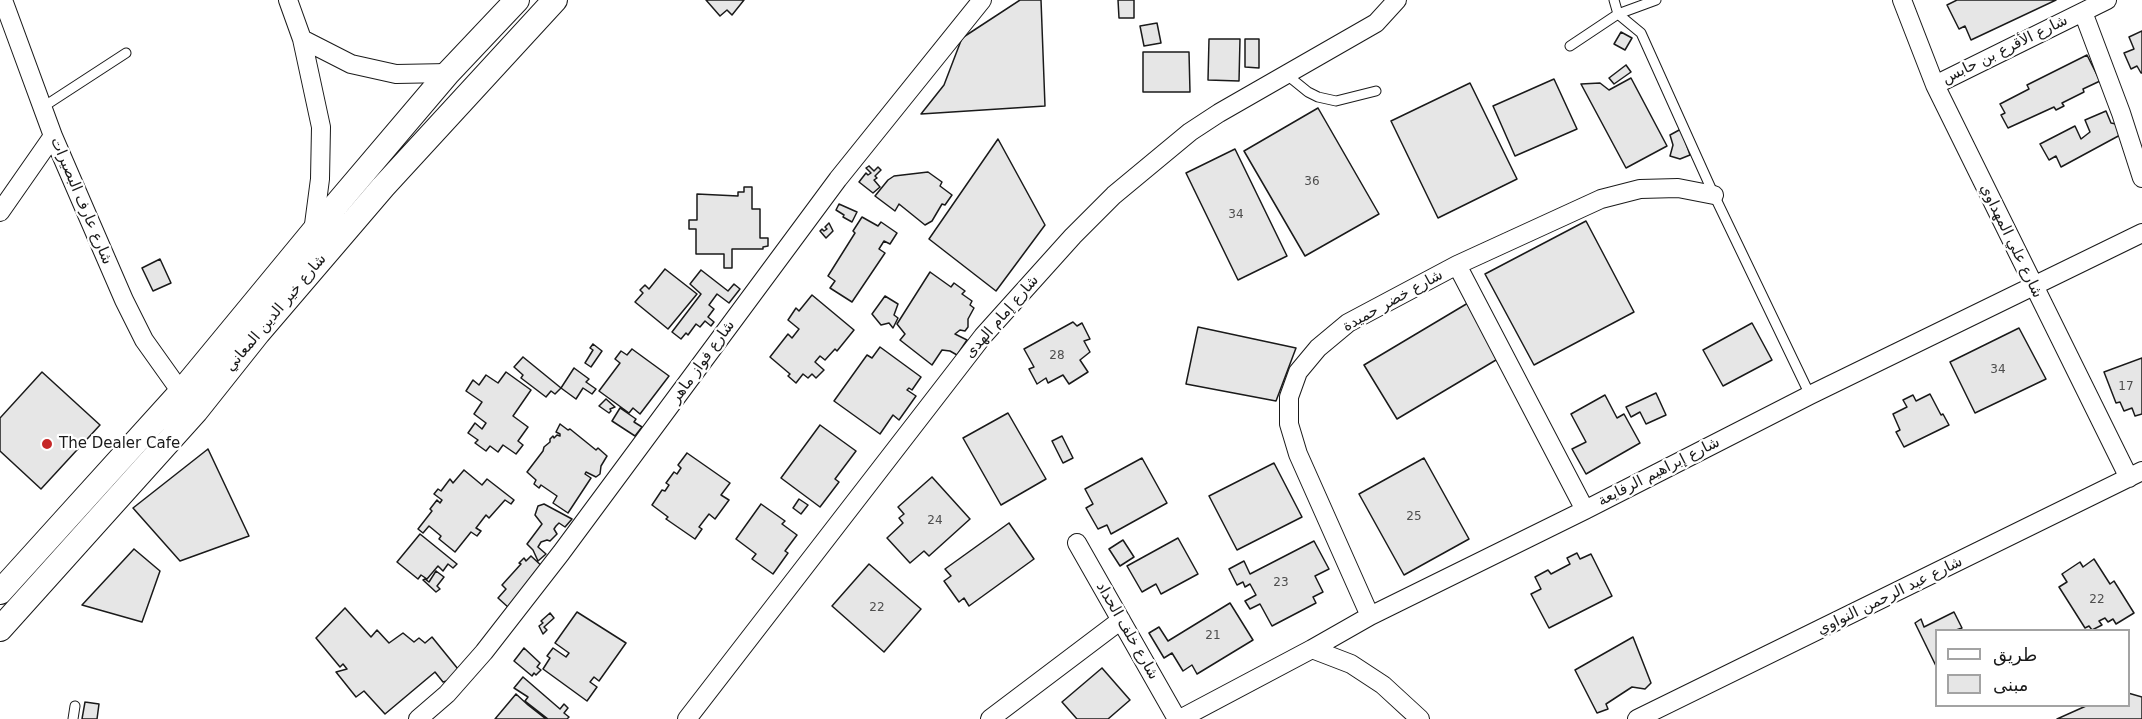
<!DOCTYPE html>
<meta charset="utf-8">
<style>
body{margin:0}
#map{position:relative;width:2142px;height:719px;overflow:hidden;background:#fff;font-family:"DejaVu Sans",Vazirmatn,sans-serif}
canvas{display:block}
.legend{position:absolute;left:1935px;top:629px;width:195px;height:78px;box-sizing:border-box;background:#fff;border:2px solid #a3a3a3;margin:0;padding:8px 10px;list-style:none;font-size:18px;color:#1a1a1a}
.legend li{display:flex;align-items:center;gap:12px;height:30px}
.legend b{width:30px;border:2px solid #a3a3a3}
</style>
<div id="map">
<canvas width="2142" height="719"></canvas>
<ul class="legend">
<li><b style="height:8px;background:#fff"></b>طريق</li>
<li><b style="height:16px;background:#e6e6e6"></b>مبنى</li>
</ul>
</div>
<script>
const c = document.querySelector('canvas').getContext('2d');
c.lineJoin = 'round';
function fillPath(path, color) {
  c.fillStyle = color;
  c.fill(path, 'evenodd');
}
function poly(rows) {
  const path = new Path2D();
  for (const r of rows) {
    path.moveTo(r[0], r[1]);
    for (let i = 2; i < r.length; i += 2) path.lineTo(r[i], r[i + 1]);
  }
  return path;
}
function stroke(path, color, width, dash) {
  c.strokeStyle = color;
  c.lineWidth = width;
  c.lineCap = dash ? 'butt' : 'round';
  c.setLineDash(dash || []);
  c.stroke(path);
}
function drawText(font, color, halo, rows, align = 'center') {
  c.font = font + ' "DejaVu Sans",Vazirmatn,sans-serif';
  c.lineWidth = 4.5;
  c.setLineDash([]);
  c.textBaseline = 'middle';
  c.strokeStyle = halo;
  c.fillStyle = color;
  for (const [text, x, y, turn = 0] of rows) {
    c.save();
    c.translate(x, y);
    c.rotate((+turn || 0) * Math.PI / 180);
    c.textAlign = isNaN(turn) ? turn : align;
    if (halo) c.strokeText(text, 0, 0);
    c.fillText(text, 0, 0);
    c.restore();
  }
}
const building = poly([
 [706,0,744,0,732,15,727,10,720,16,706,0],
 [1020,0,1041,0,1045,106,921,114,944,85,962,38,1020,0],
 [1118,0,1134,0,1134,18,1119,18,1118,0],
 [1957,0,2056,0,1971,40,1965,26,1959,29,1947,5,1957,0],
 [1157,23,1161,43,1144,46,1140,26,1157,23],
 [2142,31,2142,73,2141,73,2137,66,2131,69,2124,53,2134,49,2129,37,2142,31],
 [1621,32,1632,38,1625,50,1614,44,1621,32],
 [1209,39,1240,39,1239,81,1208,80,1209,39],
 [1245,39,1259,39,1259,68,1245,67,1245,39],
 [1143,52,1189,52,1190,92,1143,92,1143,52],
 [2087,55,2100,81,2083,89,2084,92,2062,103,2064,106,2056,110,2054,107,2008,128,2001,115,2005,113,2000,104,2029,89,2027,85,2087,55],
 [1626,65,1631,72,1614,84,1609,78,1626,65],
 [1631,78,1667,146,1626,168,1581,84,1600,83,1609,90,1631,78],
 [1554,79,1577,129,1515,156,1493,106,1554,79],
 [1470,83,1517,179,1438,218,1391,121,1470,83],
 [1318,108,1379,214,1305,256,1244,151,1318,108],
 [2106,111,2111,123,2116,124,2122,134,2061,167,2056,156,2049,160,2040,144,2075,126,2081,139,2090,132,2085,120,2106,111],
 [1681,129,1690,155,1680,159,1670,156,1673,145,1670,135,1681,129],
 [998,139,1045,225,996,291,929,239,998,139],
 [1235,149,1287,256,1238,280,1186,173,1235,149],
 [869,166,874,171,878,167,881,170,875,176,877,178,874,180,880,187,873,193,859,182,866,173,868,175,871,173,866,168,869,166],
 [928,172,942,182,940,186,952,195,945,205,942,204,932,221,925,225,899,204,895,211,875,196,888,180,894,176,928,172],
 [744,187,752,187,752,209,760,209,760,238,768,238,768,246,763,247,763,249,732,249,732,268,724,268,724,254,696,254,696,229,689,229,689,220,697,220,697,194,738,196,738,192,744,192,744,187],
 [839,204,857,212,852,222,843,217,844,215,836,210,839,204],
 [862,217,878,226,881,222,897,233,890,244,884,241,879,249,885,253,852,302,830,288,835,281,828,276,855,233,853,231,862,217],
 [1586,221,1634,312,1534,365,1485,274,1586,221],
 [829,223,833,231,826,238,820,231,822,229,824,231,827,229,825,227,829,223],
 [160,259,171,283,153,291,142,268,160,259],
 [665,269,697,294,668,329,635,302,643,293,640,290,645,285,649,289,665,269],
 [701,270,728,291,734,284,740,289,729,303,717,294,709,305,714,309,708,317,714,322,711,326,705,321,700,327,696,324,688,335,686,333,681,339,672,332,701,294,690,284,701,270],
 [930,272,951,287,954,283,965,291,962,294,972,301,970,305,974,308,968,319,968,327,965,331,960,330,955,334,967,340,957,355,950,351,942,350,932,365,900,340,905,334,897,324,930,272],
 [812,295,854,330,837,351,835,349,825,360,820,356,815,362,824,370,816,378,812,374,808,378,803,374,796,383,788,376,790,374,770,357,788,334,792,338,799,329,788,320,796,308,799,311,812,295],
 [885,296,898,304,894,315,898,318,893,328,889,323,881,325,872,314,885,296],
 [1468,303,1501,357,1397,419,1364,365,1468,303],
 [1073,322,1077,326,1082,323,1090,339,1084,341,1090,352,1080,360,1088,372,1069,384,1063,375,1048,383,1046,378,1037,384,1029,369,1034,367,1024,349,1073,322],
 [1752,323,1772,360,1723,386,1703,350,1752,323],
 [1198,327,1296,348,1276,401,1186,384,1198,327],
 [2019,328,2046,379,1975,413,1950,362,2019,328],
 [593,344,602,351,591,367,585,363,593,350,590,348,593,344],
 [880,347,921,377,912,390,909,388,907,390,916,396,899,420,893,415,880,434,834,401,867,355,872,358,880,347],
 [632,349,669,376,640,414,633,408,629,413,599,391,620,363,615,359,621,351,627,355,632,349],
 [523,357,561,388,555,394,551,391,546,397,521,378,523,375,514,367,523,357],
 [2142,358,2142,414,2135,416,2132,408,2124,411,2120,402,2116,403,2104,372,2142,358],
 [574,368,589,379,586,382,596,389,592,394,583,388,576,399,561,388,574,368],
 [42,372,100,425,41,489,0,451,0,418,42,372],
 [506,372,531,390,513,416,528,427,518,441,523,445,516,454,503,445,498,452,490,446,486,451,475,443,478,440,468,433,475,423,482,429,486,423,474,414,482,402,466,391,473,380,479,385,486,375,498,383,506,372],
 [1656,393,1666,415,1646,424,1640,412,1631,417,1626,407,1656,393],
 [1930,394,1941,415,1943,414,1949,425,1904,447,1896,432,1900,430,1893,414,1907,407,1903,400,1913,395,1916,401,1930,394],
 [1605,395,1617,418,1624,414,1640,443,1586,474,1572,449,1586,442,1571,414,1605,395],
 [606,399,615,407,610,409,611,411,609,413,599,406,606,399],
 [620,408,636,419,634,422,642,427,635,436,612,421,620,408],
 [1008,413,1046,479,1001,505,963,438,1008,413],
 [560,424,568,430,570,429,596,450,598,448,607,456,601,466,600,474,596,477,586,472,585,474,591,478,568,513,553,503,557,496,541,485,539,488,534,484,536,480,527,472,543,451,544,447,550,442,550,439,553,436,554,438,557,435,560,436,560,434,556,432,560,424],
 [820,425,856,451,835,479,839,482,820,507,781,478,820,425],
 [1062,436,1073,458,1063,463,1052,441,1062,436],
 [208,449,249,536,180,561,133,508,208,449],
 [687,453,730,483,721,495,729,500,715,519,709,514,699,527,702,529,695,539,666,519,668,517,652,505,662,490,665,491,669,485,666,483,674,472,677,474,681,468,678,465,687,453],
 [1142,458,1167,503,1111,534,1107,525,1098,529,1086,508,1093,504,1085,489,1142,458],
 [1424,458,1469,539,1404,575,1359,494,1424,458],
 [1274,463,1302,517,1237,550,1209,496,1274,463],
 [464,470,482,485,487,479,514,500,511,504,505,500,489,518,486,515,476,528,481,531,477,536,471,532,455,552,439,539,441,536,429,526,423,533,418,529,432,511,430,509,437,500,440,503,442,500,434,494,438,489,441,491,450,479,453,483,464,470],
 [932,477,970,519,929,556,924,551,910,563,887,538,903,523,899,518,904,514,898,507,932,477],
 [799,499,808,505,801,514,793,508,799,499],
 [544,504,572,519,565,527,559,523,556,526,554,529,557,534,550,541,547,540,541,542,538,547,546,554,538,561,533,550,527,544,542,524,535,515,538,506,544,504],
 [761,504,785,521,782,524,797,535,785,551,788,553,773,574,752,559,756,554,736,539,761,504],
 [1009,523,1034,559,969,606,964,598,959,602,944,581,951,576,945,569,1009,523],
 [420,534,457,564,453,568,448,564,443,571,438,566,427,579,421,575,418,579,397,562,420,534],
 [1178,538,1198,574,1161,594,1156,584,1142,592,1127,566,1178,538],
 [1123,540,1134,557,1120,566,1109,549,1123,540],
 [1314,541,1329,569,1315,576,1323,592,1313,597,1316,603,1272,626,1260,604,1250,609,1245,601,1256,595,1250,584,1245,587,1243,582,1237,585,1229,569,1244,561,1250,574,1314,541],
 [134,549,160,571,142,622,82,605,134,549],
 [1577,553,1580,559,1591,554,1612,596,1549,628,1531,594,1541,589,1535,577,1548,570,1551,574,1570,564,1567,558,1577,553],
 [531,556,545,569,509,608,498,598,506,589,502,585,521,564,519,563,524,558,526,561,531,556],
 [2094,559,2110,584,2114,581,2134,613,2116,624,2113,619,2108,622,2105,618,2099,621,2102,625,2092,630,2089,626,2085,628,2059,587,2067,582,2062,574,2080,562,2083,567,2094,559],
 [869,564,921,609,884,652,832,606,869,564],
 [436,571,444,577,437,586,440,589,436,592,423,580,425,579,429,582,436,571],
 [1230,603,1253,640,1197,674,1192,665,1183,671,1172,653,1164,658,1149,633,1159,627,1168,641,1230,603],
 [345,608,371,637,377,630,389,643,403,633,414,642,419,638,425,643,432,637,458,669,454,679,443,682,435,672,385,714,364,691,356,697,336,672,347,669,343,664,340,667,316,638,345,608],
 [577,612,626,643,599,681,594,677,590,682,597,687,587,701,543,669,550,658,547,656,553,648,566,657,569,653,555,643,577,612],
 [1954,612,1962,628,1956,630,1936,630,1936,666,1915,623,1921,619,1924,627,1954,612],
 [550,613,554,618,544,627,547,630,543,634,539,626,543,623,541,621,550,613],
 [1633,637,1651,683,1645,689,1632,687,1606,704,1608,709,1597,713,1575,670,1633,637],
 [524,648,540,663,537,667,541,670,536,675,534,673,532,676,514,661,524,648],
 [1102,668,1130,700,1108,719,1077,719,1062,702,1102,668],
 [523,677,560,709,564,704,568,708,564,713,569,717,567,719,548,719,525,701,528,697,514,688,523,677],
 [2128,693,2142,697,2142,719,2057,719,2086,706,2128,706,2128,693],
 [516,694,528,705,546,719,495,719,516,694],
 [85,702,99,704,97,719,82,719,85,702]
]);
fillPath(building, '#e6e6e6');
stroke(building, '#1a1a1a', 1.5);
const lane = poly([
 [1614,0,1618,14,1641,33,1714,195,1810,395],
 [1570,46,1618,14,1656,0],
 [1287,75,1308,92,1318,97,1336,101,1376,91],
 [43,107,126,53],
 [73,719,75,706]
]);
const street = poly([
 [3,0,53,136,124,300,144,340,181,392],
 [288,0,302,39,321,127,320,179,313,232],
 [1902,0,1935,85,2129,478],
 [2083,12,2121,113,2142,178],
 [302,39,351,64,396,74,448,73],
 [1935,85,2107,0],
 [0,212,53,136],
 [1457,265,1585,510],
 [1077,543,1177,719],
 [1370,616,1298,454,1289,424,1289,397,1298,372,1318,348,1348,323,1457,265,1601,199,1640,189,1678,188,1714,195],
 [1312,649,1351,664,1383,685,1420,719],
 [418,719,447,694,484,652,561,553,838,179,982,0],
 [687,719,983,336,1073,236,1114,195,1190,132,1219,113,1376,23,1397,0],
 [990,719,1121,620],
 [1180,719,1312,649,1370,616,1585,510,1810,395,2142,233],
 [1637,719,2142,471]
]);
const secondary = poly([
 [0,592,181,392,313,232,448,73,517,0],
 [0,629,196,411,258,333,383,187,555,0]
]);
stroke(lane, '#1a1a1a', 11);
stroke(street, '#1a1a1a', 20);
stroke(secondary, '#1a1a1a', 26);
stroke(lane, '#fff', 9);
stroke(street, '#fff', 18);
stroke(secondary, '#fff', 24);
for (const [x, y, r, color] of [
 [47,444,6,"#c62828"]
]) {
  const dot = new Path2D();
  dot.arc(x, y, r, 0, 2 * Math.PI);
  c.fillStyle = color;
  c.fill(dot);
  stroke(dot, '#fff', 2);
}
drawText('12px', '#4d4d4d', null, [
 ["36",1312,182],
 ["34",1236,215],
 ["28",1057,356],
 ["34",1998,370],
 ["17",2126,387],
 ["25",1414,517],
 ["24",935,521],
 ["23",1281,583],
 ["22",2097,600],
 ["22",877,608],
 ["21",1213,636]
]);
drawText('15px', '#1a1a1a', '#fff', [
 ["شارع الأقرع بن حابس",2005,50,-26],
 ["شارع عارف البصيرات",81,201,67],
 ["شارع علي المهداوي",2011,241,64],
 ["شارع خضر حميدة",1393,301,-29],
 ["شارع خير الدين المعاني",276,313,-50],
 ["شارع إمام الهدى",1002,317,-49],
 ["شارع فواز ماهر",703,362,-54],
 ["شارع إبراهيم الرفايعة",1659,472,-27],
 ["شارع عبد الرحمن النواوي",1890,596,-26],
 ["شارع خلف الحداد",1127,631,60]
]);
drawText('15px', '#1a1a1a', '#fff', [
 ["The Dealer Cafe",59,444]
], 'left');
</script>
